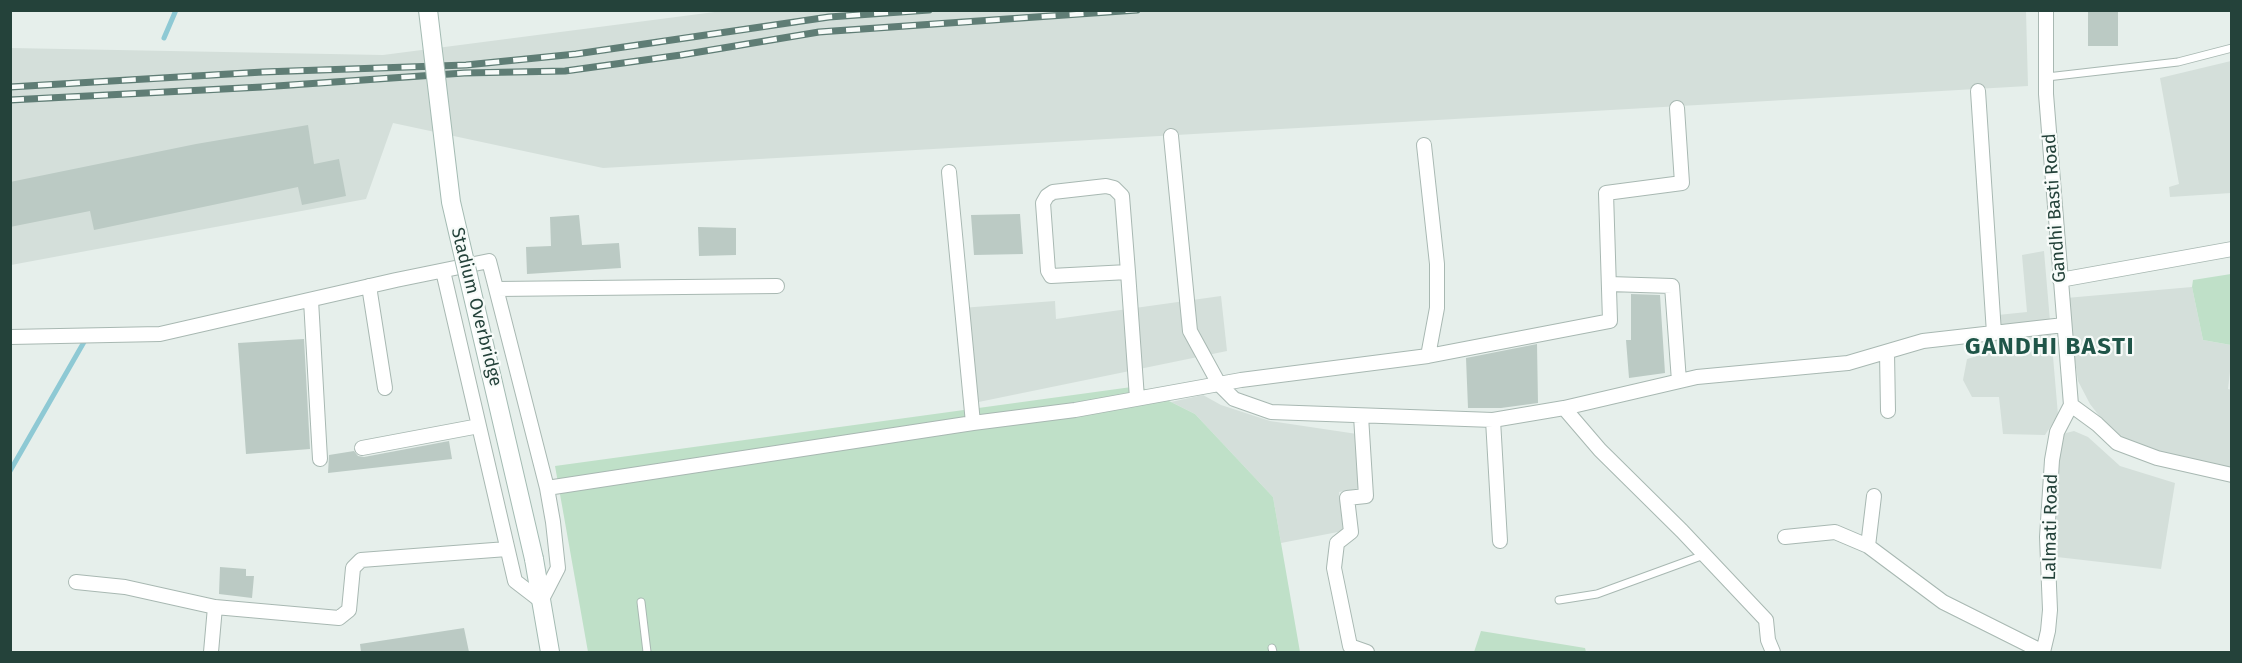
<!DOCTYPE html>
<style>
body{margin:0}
#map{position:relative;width:2242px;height:663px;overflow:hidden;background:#e6efeb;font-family:"Fira Sans",sans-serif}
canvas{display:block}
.frame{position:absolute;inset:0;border:12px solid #24423a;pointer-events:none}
</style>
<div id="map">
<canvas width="2242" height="663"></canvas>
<div class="frame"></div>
</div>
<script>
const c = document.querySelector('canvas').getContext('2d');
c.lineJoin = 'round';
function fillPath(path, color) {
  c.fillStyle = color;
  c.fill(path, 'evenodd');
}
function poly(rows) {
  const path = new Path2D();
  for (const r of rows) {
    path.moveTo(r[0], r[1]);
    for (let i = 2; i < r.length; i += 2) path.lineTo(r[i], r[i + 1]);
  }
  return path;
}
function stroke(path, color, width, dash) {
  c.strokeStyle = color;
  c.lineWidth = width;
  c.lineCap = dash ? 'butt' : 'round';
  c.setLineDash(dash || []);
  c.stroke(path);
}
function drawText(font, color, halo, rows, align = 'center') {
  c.font = font + ' "Fira Sans",sans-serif';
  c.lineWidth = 4.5;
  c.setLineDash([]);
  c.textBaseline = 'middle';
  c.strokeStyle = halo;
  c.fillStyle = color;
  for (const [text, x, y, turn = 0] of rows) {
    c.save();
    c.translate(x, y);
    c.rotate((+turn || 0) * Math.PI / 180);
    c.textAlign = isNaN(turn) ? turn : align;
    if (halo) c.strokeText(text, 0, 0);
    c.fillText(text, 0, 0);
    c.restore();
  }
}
fillPath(poly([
 [730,10,2026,11,2028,86,603,168,393,123,366,199,11,265,11,48,383,55],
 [2231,61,2231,193,2170,197,2169,187,2179,184,2160,78],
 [2044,251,2058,415,2045,435,2003,434,1999,397,1972,397,1963,380,1967,359,1991,352,1988,316,2027,312,2022,255],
 [2192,287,2203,340,2231,345,2231,363,2228,389,2232,390,2231,468,2148,450,2123,441,2107,426,2090,404,2078,381,2066,298],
 [1221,296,1227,351,964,405,961,308,1055,301,1056,319],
 [1203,395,1221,405,1270,421,1357,434,1361,488,1339,492,1343,531,1281,543,1273,497,1195,414,1171,402],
 [2074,431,2088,437,2120,466,2175,483,2161,569,2057,557,2056,489,2060,439,2066,433]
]), '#d4dfda');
fillPath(poly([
 [2231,274,2231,345,2203,340,2192,287,2193,280],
 [1139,386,1195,414,1273,497,1300,652,588,652,555,466],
 [1481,631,1585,648,1586,652,1474,652]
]), '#bfe0c8');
stroke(poly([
 [164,38,176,10],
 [10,471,84,342]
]), '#8ec9d4', 5);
fillPath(poly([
 [2088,10,2118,10,2118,46,2088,46],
 [308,125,314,164,339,159,346,196,302,205,298,187,94,230,90,211,10,227,10,182,196,144],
 [1020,214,1023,254,974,255,971,215],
 [579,215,582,245,619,243,621,268,527,274,526,247,551,246,550,217],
 [698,227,736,228,736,255,699,256],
 [1631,294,1660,295,1665,373,1629,378,1626,340,1631,340],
 [304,339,310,449,246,454,238,343],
 [1537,344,1538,403,1501,408,1468,408,1466,358],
 [449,441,452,459,328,473,329,455,354,451,358,456,364,457],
 [220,567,246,569,246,576,254,576,252,598,219,594],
 [464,628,469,652,361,652,360,644]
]), '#bbcac4');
const lane = poly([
 [2047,77,2178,62,2232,48],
 [1559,600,1597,594,1704,555],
 [641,602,647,652],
 [1272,648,1273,652]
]);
const street = poly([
 [2046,10,2046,94,2071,405],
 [1978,91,1994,333],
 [1171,136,1190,331,1219,384,1234,399,1271,412,1493,420,1564,408,1697,377,1848,363,1923,341,2064,325],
 [949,172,973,423,1075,410,1241,380,1428,356,1437,308,1437,264,1424,145],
 [1128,272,1051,276,1048,271,1043,203,1047,196,1053,192,1106,186,1114,188,1122,196,1128,272,1137,398],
 [2060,280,2232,249],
 [1609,284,1672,286,1679,381],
 [369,286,385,388],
 [497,289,777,286],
 [311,300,320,459],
 [10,337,160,334,396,280,489,261,547,488,553,522,558,568,541,601,515,581,443,271],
 [1887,352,1888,411],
 [1428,356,1610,321,1606,193,1682,183,1677,108],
 [2071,405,2097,424,2117,443,2157,458,2232,475],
 [1564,408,1600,450,1682,531,1766,620,1768,640,1773,652],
 [1361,416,1366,496,1347,498,1351,532,1337,543,1334,568,1350,646,1367,652],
 [1493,420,1500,541],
 [362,448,479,426],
 [547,488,973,423],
 [1785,537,1835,532,1868,546,1874,496],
 [1868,546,1943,602,2043,652,2048,631,2050,610,2047,537,2052,460,2057,432,2071,405],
 [76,582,125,587,215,607,339,618,349,610,353,568,361,560,507,549],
 [211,652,215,607]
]);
const secondary = poly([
 [534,559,550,652]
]);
stroke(lane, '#a8b8b2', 9);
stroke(street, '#a8b8b2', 16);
stroke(secondary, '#a4bbb3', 20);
stroke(lane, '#fff', 7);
stroke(street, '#fff', 14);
stroke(secondary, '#fff', 18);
const rail = poly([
 [10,87,263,72,466,65,576,54,829,17,929,10],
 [10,100,262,87,464,73,565,71,681,55,819,32,1137,10]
]);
stroke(rail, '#5f7d75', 7);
stroke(rail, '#f7fbf9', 4.5, [14]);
const secondaryBridge = poly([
 [428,10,451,202,534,559]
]);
stroke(secondaryBridge, '#a4bbb3', 20, []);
stroke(secondaryBridge, '#fff', 18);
drawText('18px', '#24423a', '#f7fbf9', [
 ["Gandhi Basti Road",2055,208,-94],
 ["Stadium Overbridge",476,307,76],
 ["Lalmati Road",2051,527,-89]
]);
c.letterSpacing = '1.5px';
drawText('bold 24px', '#1f5548', '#f7fbf9', [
 ["GANDHI BASTI",2050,347]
]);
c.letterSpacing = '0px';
</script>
